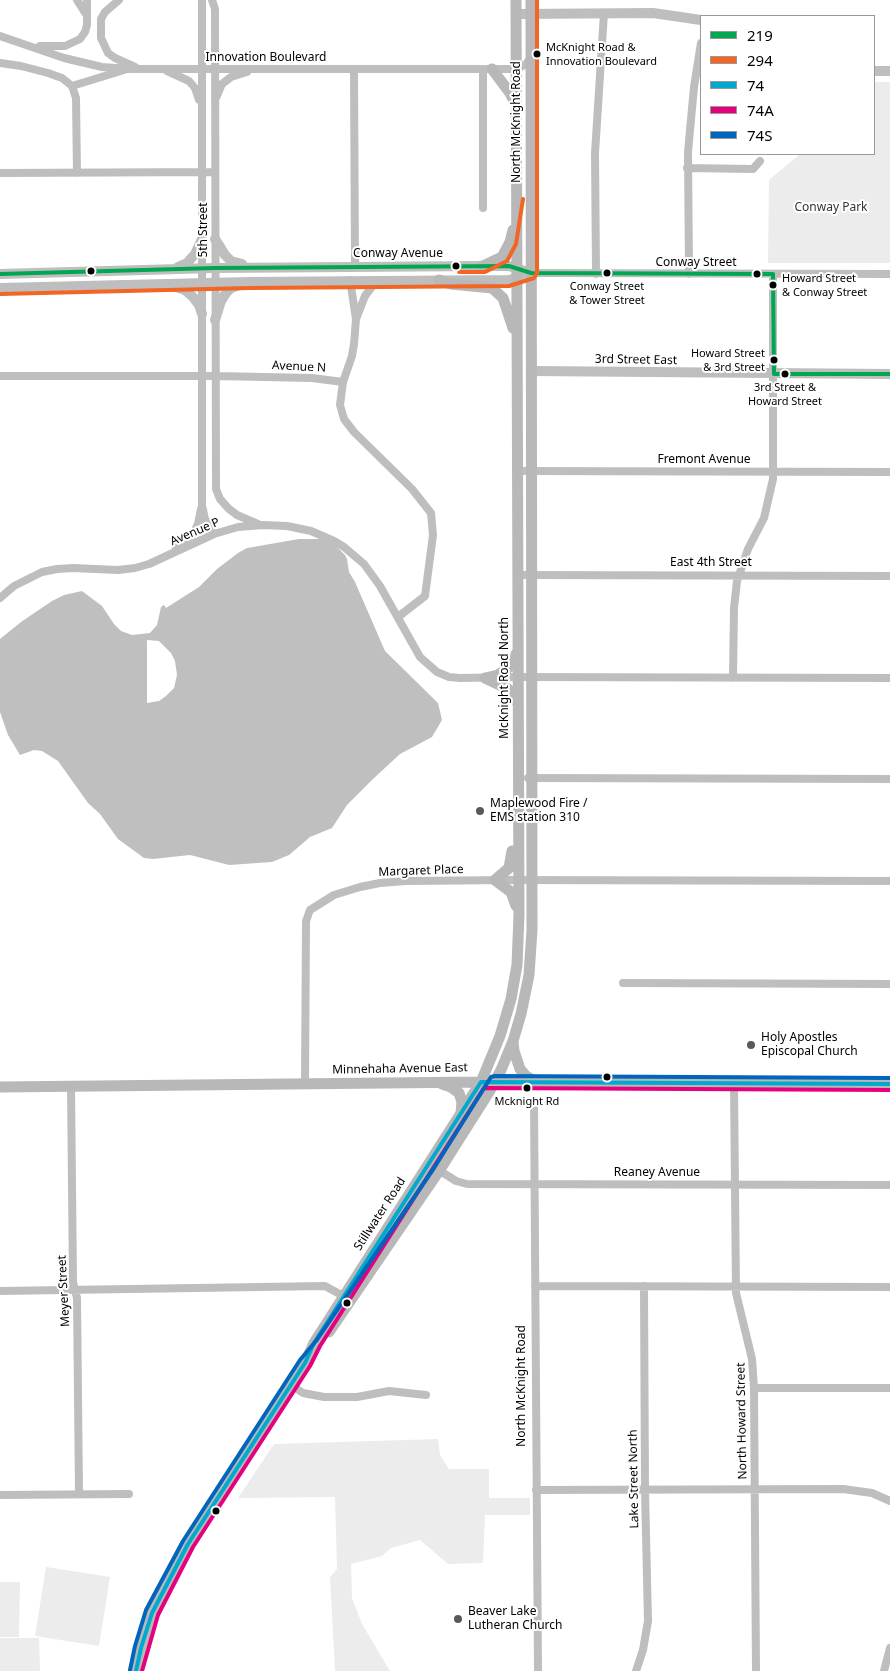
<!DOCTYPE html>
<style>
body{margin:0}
#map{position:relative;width:890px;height:1671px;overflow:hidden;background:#fff;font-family:"Noto Sans",sans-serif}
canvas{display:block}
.legend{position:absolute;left:700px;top:15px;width:175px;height:140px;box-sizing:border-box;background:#fff;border:1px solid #999;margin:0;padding:6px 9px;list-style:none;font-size:15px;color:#000}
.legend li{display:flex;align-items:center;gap:10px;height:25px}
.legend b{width:25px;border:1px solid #999}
</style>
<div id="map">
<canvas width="890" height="1671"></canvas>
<ul class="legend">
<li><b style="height:6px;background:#00a651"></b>219</li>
<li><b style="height:6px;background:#f26522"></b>294</li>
<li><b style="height:6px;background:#00a9ce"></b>74</li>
<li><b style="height:6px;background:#e5007d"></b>74A</li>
<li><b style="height:6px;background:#0065bd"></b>74S</li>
</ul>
</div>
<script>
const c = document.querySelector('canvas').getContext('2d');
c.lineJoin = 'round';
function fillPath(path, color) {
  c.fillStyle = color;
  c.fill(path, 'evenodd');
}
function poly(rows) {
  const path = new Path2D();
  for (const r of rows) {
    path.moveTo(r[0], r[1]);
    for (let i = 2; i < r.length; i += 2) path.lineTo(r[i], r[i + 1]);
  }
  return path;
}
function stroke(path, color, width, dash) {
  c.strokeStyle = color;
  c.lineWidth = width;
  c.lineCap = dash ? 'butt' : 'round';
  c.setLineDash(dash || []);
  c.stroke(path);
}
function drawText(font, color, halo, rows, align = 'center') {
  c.font = font + ' "Noto Sans",sans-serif';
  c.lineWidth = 4;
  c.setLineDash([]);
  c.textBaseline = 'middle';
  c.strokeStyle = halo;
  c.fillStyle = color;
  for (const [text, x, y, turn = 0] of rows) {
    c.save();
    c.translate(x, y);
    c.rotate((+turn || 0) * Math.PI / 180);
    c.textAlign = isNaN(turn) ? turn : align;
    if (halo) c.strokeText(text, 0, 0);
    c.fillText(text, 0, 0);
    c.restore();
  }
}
fillPath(poly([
 [874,82,890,82,890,263,768,263,769,180,800,154,874,154],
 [438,1439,440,1455,449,1469,489,1469,489,1498,530,1498,530,1515,485,1515,483,1563,448,1564,420,1540,391,1548,382,1556,351,1564,352,1598,362,1624,390,1671,335,1671,330,1577,337,1569,335,1497,238,1498,274,1444],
 [46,1567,110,1577,99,1646,35,1636],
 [0,1582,20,1582,19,1637,0,1637],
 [0,1638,39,1638,40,1671,0,1671]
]), '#ececec');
fillPath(poly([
 [299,539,325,539,332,542,345,555,347,559,349,572,355,582,385,651,438,703,442,720,432,737,400,754,373,779,347,805,332,828,310,837,289,855,272,862,229,865,190,855,153,859,144,858,118,839,100,814,88,803,58,761,42,751,34,750,20,755,8,735,0,712,0,639,21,622,52,601,64,595,82,591,102,606,114,624,121,631,132,635,150,633,157,625,161,607,164,605,166,608,199,587,217,569,238,553,247,548],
 [147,640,159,641,171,653,175,661,177,675,174,688,166,696,159,701,147,703]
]), '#bfbfbf');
stroke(poly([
 [77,0,86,14],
 [119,0,105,12,101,19,101,38,108,53,115,58,135,67],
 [202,0,202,505,205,519,214,534],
 [212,0,215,9,216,489,220,499,229,509,237,515,258,524],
 [0,36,64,58,102,67,129,69,517,69,526,64,531,57],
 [40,46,65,46,80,39,85,32,87,25,87,0],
 [0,63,21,66,48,73,62,78,72,86,124,70],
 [354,69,355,266],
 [483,69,483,208],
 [167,71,189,81,195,88,199,100],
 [72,86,76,98,77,173],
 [216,98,222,84,231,77,247,72],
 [687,168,753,169,760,161],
 [0,173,215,172],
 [531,273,890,274],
 [596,274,595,153,604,13],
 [689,274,688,152,694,87,701,43],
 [356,319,365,296,377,280],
 [0,376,215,376,312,378,343,382,340,405,344,419,354,432,412,489,431,513,433,535,425,596,398,617],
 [343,382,352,356,354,344,356,319,350,280],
 [518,471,890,472],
 [176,548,193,534,198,524,201,509],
 [518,575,890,576],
 [0,598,14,586,42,572,57,569,73,568,118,570,135,568,149,564,214,534,238,527,263,525,287,526,311,531,334,541,344,547,364,564,380,586,420,657,437,672,449,677,460,678,518,677,890,678],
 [733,678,734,608,737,581,748,549,764,518,773,479,773,274],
 [528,778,890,779],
 [623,983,890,984],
 [734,1083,736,1293,752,1359,754,1388,756,1671],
 [305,1084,306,921,310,910,334,895,360,887,380,883,406,881,511,880,890,881],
 [71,1087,73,1282,77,1298,79,1494],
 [534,1101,538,1671],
 [429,1164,456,1181,467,1184,890,1185],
 [535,1286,890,1287],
 [0,1291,325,1286,347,1298],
 [291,1385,303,1393,324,1397,357,1397,389,1391,426,1395],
 [754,1388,890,1388],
 [536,1490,843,1489,872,1493,890,1501],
 [0,1495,129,1494],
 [636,1671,643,1650,648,1621,645,1490,644,1286],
 [884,1671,890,1648]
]), '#bebebe', 8);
stroke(poly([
 [516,14,653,13,701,20],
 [874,71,890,71],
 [215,239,225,255,231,261,242,264],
 [178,267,187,263,195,254,202,239],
 [0,274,215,268,483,266,509,266,531,273],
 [173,286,185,290,193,297,199,305,202,314],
 [0,288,250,282,509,280,523,276],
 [215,320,221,301,226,293,231,288,242,284],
 [531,371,890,374]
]), '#bebebe', 10);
stroke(poly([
 [492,69,510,93,515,103],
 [483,266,502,257,510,242,513,230],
 [439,280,451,284,492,288,503,298,513,328],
 [485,678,498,675,508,668,515,661,516,654],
 [485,678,508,689,518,703],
 [512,851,509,868,495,880,511,892,516,906],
 [513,1042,514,1051,520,1069,526,1076,536,1082],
 [442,1084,451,1087,459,1093,462,1102,461,1113],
 [0,1087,481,1082,890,1084],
 [329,1332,439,1171,489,1092,501,1070,513,1041,521,1014,529,975,532,930,531,0],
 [136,1671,141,1648,152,1613,167,1582,188,1544,305,1363,314,1343,481,1082,500,1036,511,999,517,965,519,915,516,0]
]), '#b8b8b8', 11);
stroke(poly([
 [0,274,215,268,509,266,531,273,773,274],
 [773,274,774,374],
 [774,374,890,374]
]), '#00a651', 4);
stroke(poly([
 [459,272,485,272,507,261,516,244,523,199],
 [0,294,250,288,509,286,534,278,537,273,537,0]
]), '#f26522', 4);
stroke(poly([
 [136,1671,141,1648,152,1613,188,1544,305,1363,314,1343,481,1082,890,1084]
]), '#00a9ce', 4);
stroke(poly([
 [142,1671,158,1615,193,1547,310,1366,320,1346,484,1088,890,1090]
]), '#e5007d', 4);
stroke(poly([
 [130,1670,135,1646,146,1610,183,1541,300,1360,316,1341,434,1168,491,1077,495,1076,890,1078]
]), '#0065bd', 4);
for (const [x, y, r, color] of [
 [537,54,4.5,"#000"],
 [456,266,4.5,"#000"],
 [91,271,4.5,"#000"],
 [607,273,4.5,"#000"],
 [757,274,4.5,"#000"],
 [773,285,4.5,"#000"],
 [774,360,4.5,"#000"],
 [785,374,4.5,"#000"],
 [480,811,5,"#595959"],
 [751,1045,5,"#595959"],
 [607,1077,4.5,"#000"],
 [527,1088,4.5,"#000"],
 [347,1303,4.5,"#000"],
 [216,1511,4.5,"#000"],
 [458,1619,5,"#595959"]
]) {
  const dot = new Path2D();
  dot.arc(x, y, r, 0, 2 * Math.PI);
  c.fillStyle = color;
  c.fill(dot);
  stroke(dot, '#fff', 2);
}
drawText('11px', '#000', '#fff', [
 ["McKnight Road &",546,48,"left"],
 ["Innovation Boulevard",546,62,"left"],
 ["Howard Street",782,279,"left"],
 ["& Conway Street",782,293,"left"],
 ["Conway Street",607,287],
 ["& Tower Street",607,301],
 ["Howard Street",765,354,"right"],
 ["& 3rd Street",765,368,"right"],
 ["3rd Street &",785,388],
 ["Howard Street",785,402],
 ["Mcknight Rd",527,1102]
]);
drawText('12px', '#000', '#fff', [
 ["Innovation Boulevard",266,58],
 ["North McKnight Road",517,122,-90],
 ["5th Street",204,230,-90],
 ["Conway Avenue",398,254],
 ["Conway Street",696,263],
 ["3rd Street East",636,360,1],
 ["Avenue N",299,367,3],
 ["Fremont Avenue",704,460],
 ["Avenue P",195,532,-23],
 ["East 4th Street",711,563],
 ["McKnight Road North",505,678,-90],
 ["Margaret Place",421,871,-2],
 ["Minnehaha Avenue East",400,1069,-1],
 ["Reaney Avenue",657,1173],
 ["Stillwater Road",380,1214,-57],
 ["Meyer Street",64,1291,-93],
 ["North McKnight Road",522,1386,-90],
 ["North Howard Street",742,1421,-91],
 ["Lake Street North",634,1479,-91]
]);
drawText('12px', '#333', '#fff', [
 ["Conway Park",831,208]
]);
drawText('12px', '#000', '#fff', [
 ["Maplewood Fire /",490,804],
 ["EMS station 310",490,818],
 ["Holy Apostles",761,1038],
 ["Episcopal Church",761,1052],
 ["Beaver Lake",468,1612],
 ["Lutheran Church",468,1626]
], 'left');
</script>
